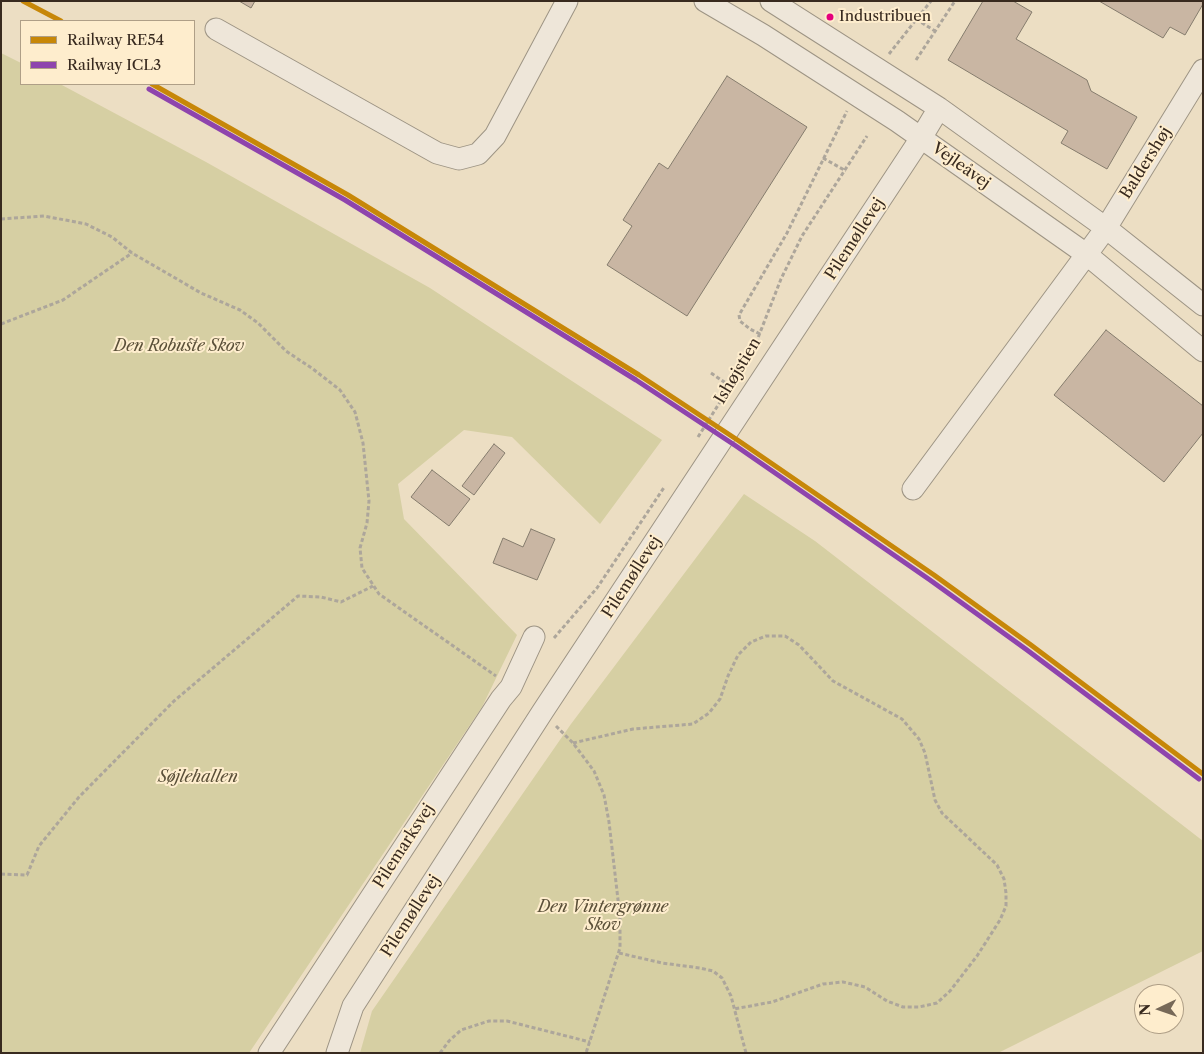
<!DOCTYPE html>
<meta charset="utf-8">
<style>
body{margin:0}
#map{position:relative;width:1204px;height:1054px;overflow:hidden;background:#ecdec3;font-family:"Libre Caslon Text",serif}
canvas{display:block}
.frame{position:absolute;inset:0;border:2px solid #382a1f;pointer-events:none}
.legend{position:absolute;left:20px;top:20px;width:175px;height:65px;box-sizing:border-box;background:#feedcd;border:1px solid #af9f87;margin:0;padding:6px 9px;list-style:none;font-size:15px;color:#382a1f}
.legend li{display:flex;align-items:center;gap:10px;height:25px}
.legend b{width:25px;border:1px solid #af9f87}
.north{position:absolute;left:1134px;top:984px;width:50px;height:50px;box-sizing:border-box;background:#feedcd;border:1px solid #af9f87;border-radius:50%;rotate:267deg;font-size:14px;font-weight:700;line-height:20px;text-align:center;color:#382a1f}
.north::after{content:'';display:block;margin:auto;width:18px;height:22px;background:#776958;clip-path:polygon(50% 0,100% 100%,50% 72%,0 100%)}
</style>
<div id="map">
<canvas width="1204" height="1054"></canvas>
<div class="frame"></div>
<ul class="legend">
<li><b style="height:6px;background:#c78708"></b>Railway RE54</li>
<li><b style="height:6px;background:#8e44ad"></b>Railway ICL3</li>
</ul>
<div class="north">N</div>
</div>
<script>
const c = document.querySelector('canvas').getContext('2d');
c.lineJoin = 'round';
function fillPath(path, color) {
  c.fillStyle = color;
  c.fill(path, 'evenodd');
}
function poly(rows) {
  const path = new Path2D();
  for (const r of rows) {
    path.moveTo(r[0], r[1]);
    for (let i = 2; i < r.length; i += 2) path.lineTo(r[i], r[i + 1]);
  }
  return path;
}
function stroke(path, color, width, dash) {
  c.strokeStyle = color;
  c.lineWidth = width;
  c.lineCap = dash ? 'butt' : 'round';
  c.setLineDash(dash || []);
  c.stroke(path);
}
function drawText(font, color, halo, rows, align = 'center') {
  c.font = font + ' "Libre Caslon Text",serif';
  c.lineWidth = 4;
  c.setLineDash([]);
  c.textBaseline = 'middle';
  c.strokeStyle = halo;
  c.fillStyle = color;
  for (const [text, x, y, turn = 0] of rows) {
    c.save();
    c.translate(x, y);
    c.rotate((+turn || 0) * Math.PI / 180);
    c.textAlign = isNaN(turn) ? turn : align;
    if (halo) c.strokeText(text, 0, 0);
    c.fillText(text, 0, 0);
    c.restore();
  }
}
fillPath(poly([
 [1,53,21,63,21,84,60,84,206,162,430,288,662,440,600,524,512,437,464,430,398,484,404,519,517,635,482,707,249,1053,1,1053],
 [744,494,815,541,1203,841,1203,951,998,1053,360,1053,372,1011,571,724]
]), '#d6cfa3');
const building = poly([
 [239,1,255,1,251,8,239,1],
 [983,1,1013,1,1032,12,1016,39,1087,80,1091,91,1137,117,1107,169,1061,143,1068,131,948,60,983,1],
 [1099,1,1203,1,1203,4,1185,35,1170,27,1163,38,1099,1],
 [727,76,807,127,687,316,607,265,632,226,623,220,659,163,668,169,727,76],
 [1106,330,1203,406,1203,433,1164,482,1054,395,1106,330],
 [494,444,505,453,474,495,462,486,494,444],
 [432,470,470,499,449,526,411,497,432,470],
 [531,529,555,539,537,580,493,563,503,538,523,547,531,529]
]);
fillPath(building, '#c9b6a3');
stroke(building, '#857c6d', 1);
const minor = poly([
 [705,1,763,35,897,121,1086,254,1203,351],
 [771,1,939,108,1106,228,1203,305],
 [216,29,437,153,459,159,478,154,495,136,567,1],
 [913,489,1106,228,1203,70],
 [269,1053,501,699,511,687,534,637],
 [337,1053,353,1006,543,711,921,138,939,108]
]);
stroke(minor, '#9d9484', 23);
stroke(poly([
 [916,19,935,31],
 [889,54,931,1],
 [916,60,955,1],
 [823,158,846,171],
 [1,219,44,216,86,224,112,237,132,253,201,293,240,310,258,323,286,351,313,369,340,390,355,412,363,443,369,501,367,523,360,548,362,568,379,594,496,676],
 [1,324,63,300,132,253],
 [760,334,750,329,740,321,739,315,787,233,847,111],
 [711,373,730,386],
 [698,437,754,348,781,279,802,236,867,136],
 [554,638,597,588,665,486],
 [556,726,573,743,594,771,604,795,609,822,620,917,620,948,586,1053],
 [573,743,633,729,693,724,709,713,720,699,728,676,738,655,751,642,766,636,785,636,799,645,833,681,902,719,919,739,925,753,935,800,942,813,997,865,1004,879,1006,893,1006,906,1000,920,977,956,950,991,937,1003,919,1007,903,1007,887,1001,865,987,843,982,823,984,772,1002,734,1009],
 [1,874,27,875,39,846,79,797,174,701,298,596,321,597,341,602,373,586],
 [619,953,662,963,700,968,713,971,722,978,731,996,746,1053],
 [440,1053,449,1041,461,1030,489,1021,507,1021,590,1042]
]), '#ada69b', 3, [4, 2.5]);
stroke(minor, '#eee6d9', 21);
stroke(poly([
 [23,1,61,21],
 [152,84,348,195,639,375,739,441,934,575,1031,645,1203,774]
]), '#c78708', 5);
stroke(poly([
 [149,89,345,200,636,380,736,446,930,580,1027,650,1199,779]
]), '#8e44ad', 5);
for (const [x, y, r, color] of [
 [830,17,4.5,"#e5007d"]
]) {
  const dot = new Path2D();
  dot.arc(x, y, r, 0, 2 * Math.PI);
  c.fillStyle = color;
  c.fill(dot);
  stroke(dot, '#feedcd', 2);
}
drawText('15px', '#382a1f', '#feedcd', [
 ["Industribuen",839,17]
], 'left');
drawText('16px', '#382a1f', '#feedcd', [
 ["Baldershøj",1146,163,-58],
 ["Vejleåvej",961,166,35],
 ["Pilemøllevej",855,239,-57],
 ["Ishøjstien",738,371,-59],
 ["Pilemøllevej",632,577,-57],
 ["Pilemarksvej",404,846,-57],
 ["Pilemøllevej",411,916,-57]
]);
drawText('italic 16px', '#5b5039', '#feedcd', [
 ["Den Robuste Skov",179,346],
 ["Søjlehallen",198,777],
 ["Den Vintergrønne",603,907],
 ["Skov",603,925]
]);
</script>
